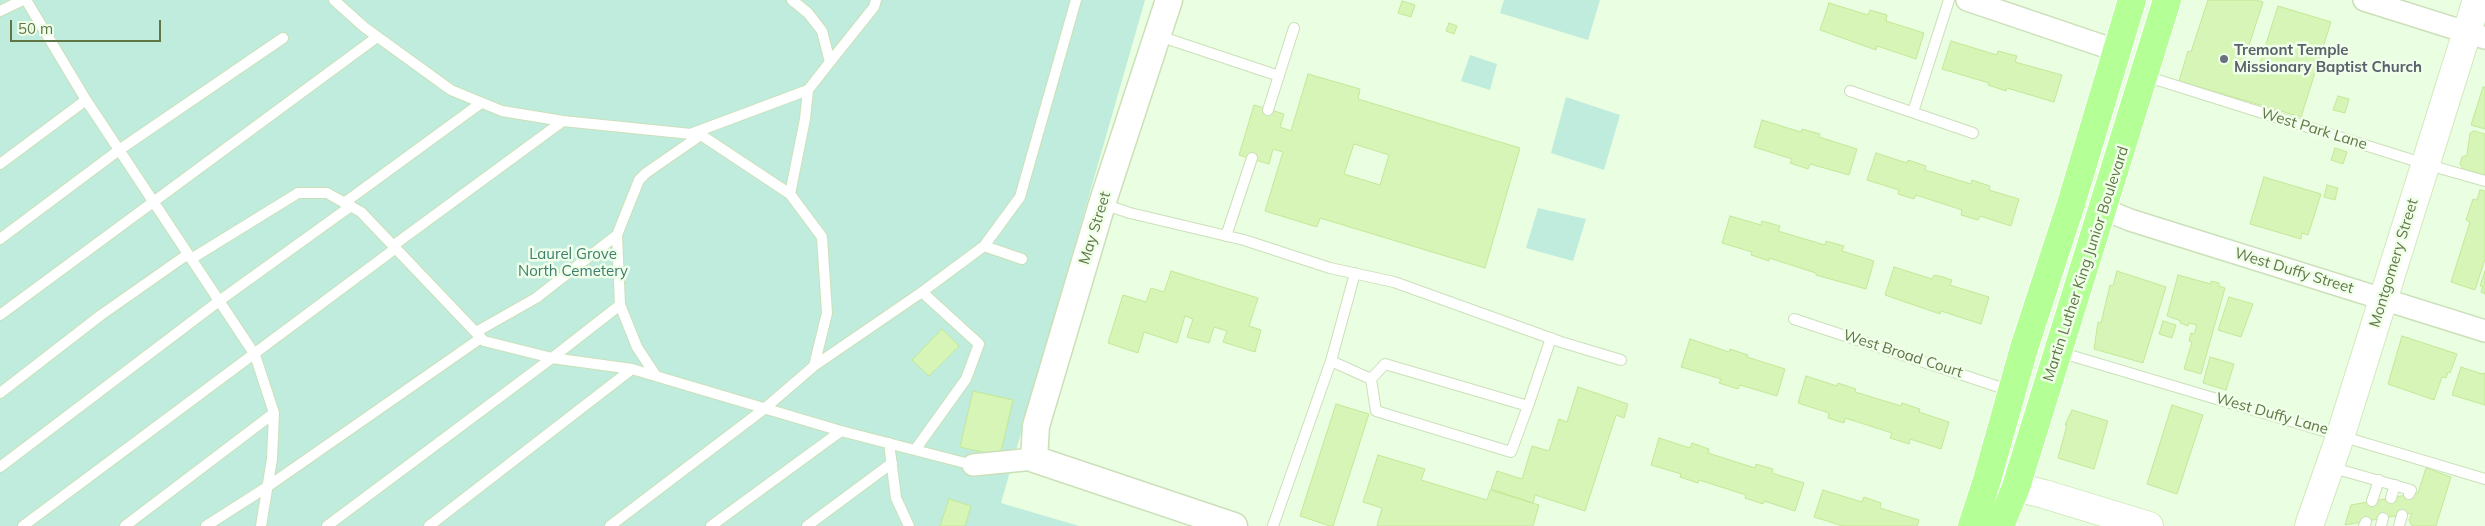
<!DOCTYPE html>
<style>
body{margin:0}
#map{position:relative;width:2485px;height:526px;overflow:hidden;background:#eafee1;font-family:Mulish,sans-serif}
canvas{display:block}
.scale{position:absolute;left:10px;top:20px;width:151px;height:22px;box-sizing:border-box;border:2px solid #617646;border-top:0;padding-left:6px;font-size:15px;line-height:18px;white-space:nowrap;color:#617646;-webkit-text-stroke:4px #f0ffe9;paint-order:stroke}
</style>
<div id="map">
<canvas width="2485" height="526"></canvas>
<div class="scale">50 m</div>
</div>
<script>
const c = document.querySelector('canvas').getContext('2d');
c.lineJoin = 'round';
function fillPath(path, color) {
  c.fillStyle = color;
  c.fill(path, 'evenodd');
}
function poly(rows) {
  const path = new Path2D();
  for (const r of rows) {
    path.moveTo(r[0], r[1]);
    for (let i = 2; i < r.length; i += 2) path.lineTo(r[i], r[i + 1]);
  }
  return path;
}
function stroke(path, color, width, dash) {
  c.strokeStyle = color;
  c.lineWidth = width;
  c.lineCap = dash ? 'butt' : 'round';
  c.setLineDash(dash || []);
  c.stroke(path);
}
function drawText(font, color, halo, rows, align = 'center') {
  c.font = font + ' Mulish,sans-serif';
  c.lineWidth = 5;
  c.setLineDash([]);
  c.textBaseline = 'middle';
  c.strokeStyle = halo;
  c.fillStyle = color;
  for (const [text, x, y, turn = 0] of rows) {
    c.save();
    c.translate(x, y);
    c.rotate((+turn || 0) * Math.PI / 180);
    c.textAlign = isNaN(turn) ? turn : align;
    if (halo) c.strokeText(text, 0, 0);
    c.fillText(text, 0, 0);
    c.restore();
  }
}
fillPath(poly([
 [0,0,1145,0,1001,503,1079,526,0,526],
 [1504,0,1600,0,1588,40,1500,13],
 [1470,55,1497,64,1490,90,1461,81],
 [1566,97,1620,115,1604,170,1551,153],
 [1538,208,1586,219,1573,261,1526,248]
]), '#bfecdd');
const building = poly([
 [2208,0,2256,0,2263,2,2243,64,2258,69,2278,6,2331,22,2301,117,2179,81,2188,51,2191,52,2208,0],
 [1402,1,1415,5,1411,17,1398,13,1402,1],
 [1829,3,1868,15,1870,10,1887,15,1886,21,1924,33,1916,59,1877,46,1876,50,1820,30,1829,3],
 [1449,23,1457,26,1454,34,1446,31,1449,23],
 [1951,41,1997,55,1998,51,2017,56,2015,62,2062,75,2054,102,2007,88,2006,91,1988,85,1989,83,1942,69,1951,41],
 [1308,74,1360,89,1358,99,1520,148,1485,268,1320,218,1317,227,1265,211,1283,152,1273,149,1269,164,1239,155,1254,105,1284,114,1280,127,1291,131,1308,74],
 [1354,144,1389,155,1380,185,1344,174,1354,144],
 [2483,87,2485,87,2485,129,2471,125,2483,87],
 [2338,96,2349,99,2345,113,2333,110,2338,96],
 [1762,120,1801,132,1802,129,1820,134,1819,137,1857,149,1849,175,1810,164,1808,169,1790,163,1792,159,1754,147,1762,120],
 [2474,131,2485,134,2485,175,2463,169,2460,164,2462,157,2467,155,2470,133,2474,131],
 [2335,148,2347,152,2343,164,2331,160,2335,148],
 [1876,153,1907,163,1908,160,1926,166,1925,170,1971,184,1972,180,1990,186,1989,190,2019,199,2011,226,1980,216,1978,220,1961,215,1962,210,1916,195,1914,199,1898,194,1899,190,1867,180,1876,153],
 [2264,177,2321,194,2308,235,2302,233,2301,239,2250,224,2264,177],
 [2327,185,2338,188,2335,200,2324,197,2327,185],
 [2480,190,2485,191,2485,259,2475,290,2451,282,2470,222,2466,220,2473,199,2477,200,2480,190],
 [1730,216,1761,225,1762,221,1780,226,1778,231,1825,245,1826,241,1844,246,1842,251,1874,261,1866,289,1816,275,1816,273,1769,258,1769,261,1751,255,1752,252,1722,243,1730,216],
 [1894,267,1932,279,1934,275,1943,277,1952,280,1950,285,1989,297,1981,324,1941,311,1940,314,1885,295,1894,267],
 [1171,271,1258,298,1249,326,1261,330,1255,352,1223,342,1227,331,1214,327,1209,343,1187,337,1193,319,1185,316,1177,343,1144,332,1138,353,1108,343,1123,295,1146,302,1151,288,1164,292,1171,271],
 [2117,271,2166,287,2143,363,2094,349,2098,322,2101,323,2110,285,2113,286,2117,271],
 [2485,271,2485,294,2481,292,2483,286,2480,286,2485,271],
 [2178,275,2211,284,2211,281,2219,283,2219,286,2225,288,2201,374,2184,369,2192,342,2189,341,2191,333,2194,334,2197,325,2189,323,2188,326,2180,323,2181,321,2167,316,2178,275],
 [2229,297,2253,304,2241,337,2218,330,2229,297],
 [2163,321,2176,325,2172,338,2159,334,2163,321],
 [942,329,959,346,929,376,912,360,942,329],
 [2402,336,2457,354,2450,373,2448,372,2446,378,2442,377,2434,400,2388,384,2402,336],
 [1690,339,1729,352,1730,349,1748,355,1747,357,1785,369,1777,396,1740,385,1738,389,1719,383,1721,379,1681,367,1690,339],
 [2210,357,2234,364,2226,390,2203,383,2210,357],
 [2461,367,2482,374,2485,373,2485,405,2452,395,2461,367],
 [1806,376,1837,386,1838,383,1856,389,1855,392,1901,406,1902,403,1920,409,1919,412,1949,422,1941,449,1910,439,1909,444,1890,438,1892,433,1845,418,1844,423,1837,421,1828,418,1829,413,1798,403,1806,376],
 [1578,387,1628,404,1624,418,1616,415,1585,511,1535,495,1533,503,1491,489,1497,471,1522,479,1532,446,1549,451,1559,419,1567,422,1578,387],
 [973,391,1013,400,1000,456,960,447,973,391],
 [1336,404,1369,414,1333,526,1330,526,1300,516,1336,404],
 [2172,405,2203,415,2177,494,2147,484,2172,405],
 [2072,410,2108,421,2094,469,2058,458,2067,425,2065,425,2072,410],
 [1659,438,1690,448,1692,443,1709,449,1708,453,1755,468,1756,464,1773,469,1772,473,1804,483,1795,511,1764,501,1763,504,1745,498,1746,495,1699,480,1698,483,1680,477,1681,474,1651,465,1659,438],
 [1378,455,1425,469,1421,480,1487,500,1490,490,1539,505,1533,526,1377,526,1382,508,1363,502,1378,455],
 [2426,468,2451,477,2436,526,2412,526,2409,520,2412,513,2345,525,2351,505,2418,493,2426,468],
 [1823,490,1862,502,1864,497,1881,503,1880,508,1919,520,1917,526,1843,526,1814,517,1823,490],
 [949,499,971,506,965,526,940,526,949,499]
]);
fillPath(building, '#d7f5b7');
stroke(building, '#c3e896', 1);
const service = poly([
 [26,0,86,100,255,355,274,413,272,459,261,526],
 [334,0,364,27,451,90,502,111,563,121,701,135,790,194,822,237,827,313,814,366],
 [792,0,808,13,822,31,830,62,808,90],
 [0,11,23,0],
 [1159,36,1279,76],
 [830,62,874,7,876,0],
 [2145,76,2425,164,2485,181],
 [1850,91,1973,133],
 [1268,110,1294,28],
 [1913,112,1949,0],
 [693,133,808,90,805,119,790,194],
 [0,164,86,100],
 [344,203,481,103],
 [1103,204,1130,213,1244,240,1330,268,1394,282,1561,342,1621,360],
 [617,235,620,305,637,347,656,376],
 [1226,236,1252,158],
 [0,239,119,150,283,38],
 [394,245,563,121],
 [984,246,1022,259],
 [191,259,298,193,327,193,361,212,484,341,552,358,632,369,841,431,973,465],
 [0,315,377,37],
 [1794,319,2011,391],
 [476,332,536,298,617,235,639,180,646,173,701,135],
 [2059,352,2485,479],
 [1331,361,1371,379],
 [0,393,101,315,188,254],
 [1528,406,1385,364,1371,379,1376,411,1511,452,1528,406,1551,338],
 [889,443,896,498,909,526],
 [915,450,966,379,979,344,922,292],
 [0,467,219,301,351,206],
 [2330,467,2411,490,2409,494],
 [2391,498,2395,485],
 [2372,501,2379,480],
 [23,526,396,248],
 [125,526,274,413],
 [206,526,267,487,481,338],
 [327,526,552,358,620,305],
 [429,526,632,369],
 [610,526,764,409,814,366,922,292,984,246,1020,197,1076,0],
 [711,526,841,431],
 [807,526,892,463],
 [1273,526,1331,361,1355,273],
 [2364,526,2366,522],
 [2381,526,2383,518],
 [2399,526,2402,515]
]);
const minor = poly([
 [1967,0,2115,50],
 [2364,0,2485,38],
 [2103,209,2130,220,2485,331],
 [973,465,1034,459]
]);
const tertiary = poly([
 [1169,0,1102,204,1036,426,1034,459,1234,526]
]);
const secondary = poly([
 [1987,480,2044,494,2149,526],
 [2309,526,2341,434,2477,0]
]);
const primary = poly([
 [1972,526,1987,480,2024,348,2071,204,2132,0],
 [2000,526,2016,487,2167,0]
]);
stroke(service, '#cbe0b9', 12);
stroke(minor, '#cbe0b9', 24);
stroke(tertiary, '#cbe0b9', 29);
stroke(secondary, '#d1eabc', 30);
stroke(primary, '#fff', 30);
stroke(service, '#fff', 10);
stroke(minor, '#fff', 21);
stroke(tertiary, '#fff', 26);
stroke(secondary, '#fff', 28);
stroke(primary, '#b5ff97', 28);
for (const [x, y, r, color] of [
 [2224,59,5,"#6b7280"]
]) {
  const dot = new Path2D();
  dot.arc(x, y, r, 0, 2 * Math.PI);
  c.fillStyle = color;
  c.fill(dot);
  stroke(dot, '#f0ffe9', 2);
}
drawText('bold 15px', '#5b616d', '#f0ffe9', [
 ["Tremont Temple",2234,50],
 ["Missionary Baptist Church",2234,67]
], 'left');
drawText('15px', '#617646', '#f0ffe9', [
 ["West Park Lane",2314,129,17],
 ["May Street",1095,228,-73],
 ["Montgomery Street",2394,263,-73],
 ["Martin Luther King Junior Boulevard",2086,264,-72],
 ["West Duffy Street",2294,271,17],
 ["West Broad Court",1903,354,18],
 ["West Duffy Lane",2272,414,16]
]);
drawText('15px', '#3d7d70', '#f0ffe9', [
 ["Laurel Grove",573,254],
 ["North Cemetery",573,271]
]);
</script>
